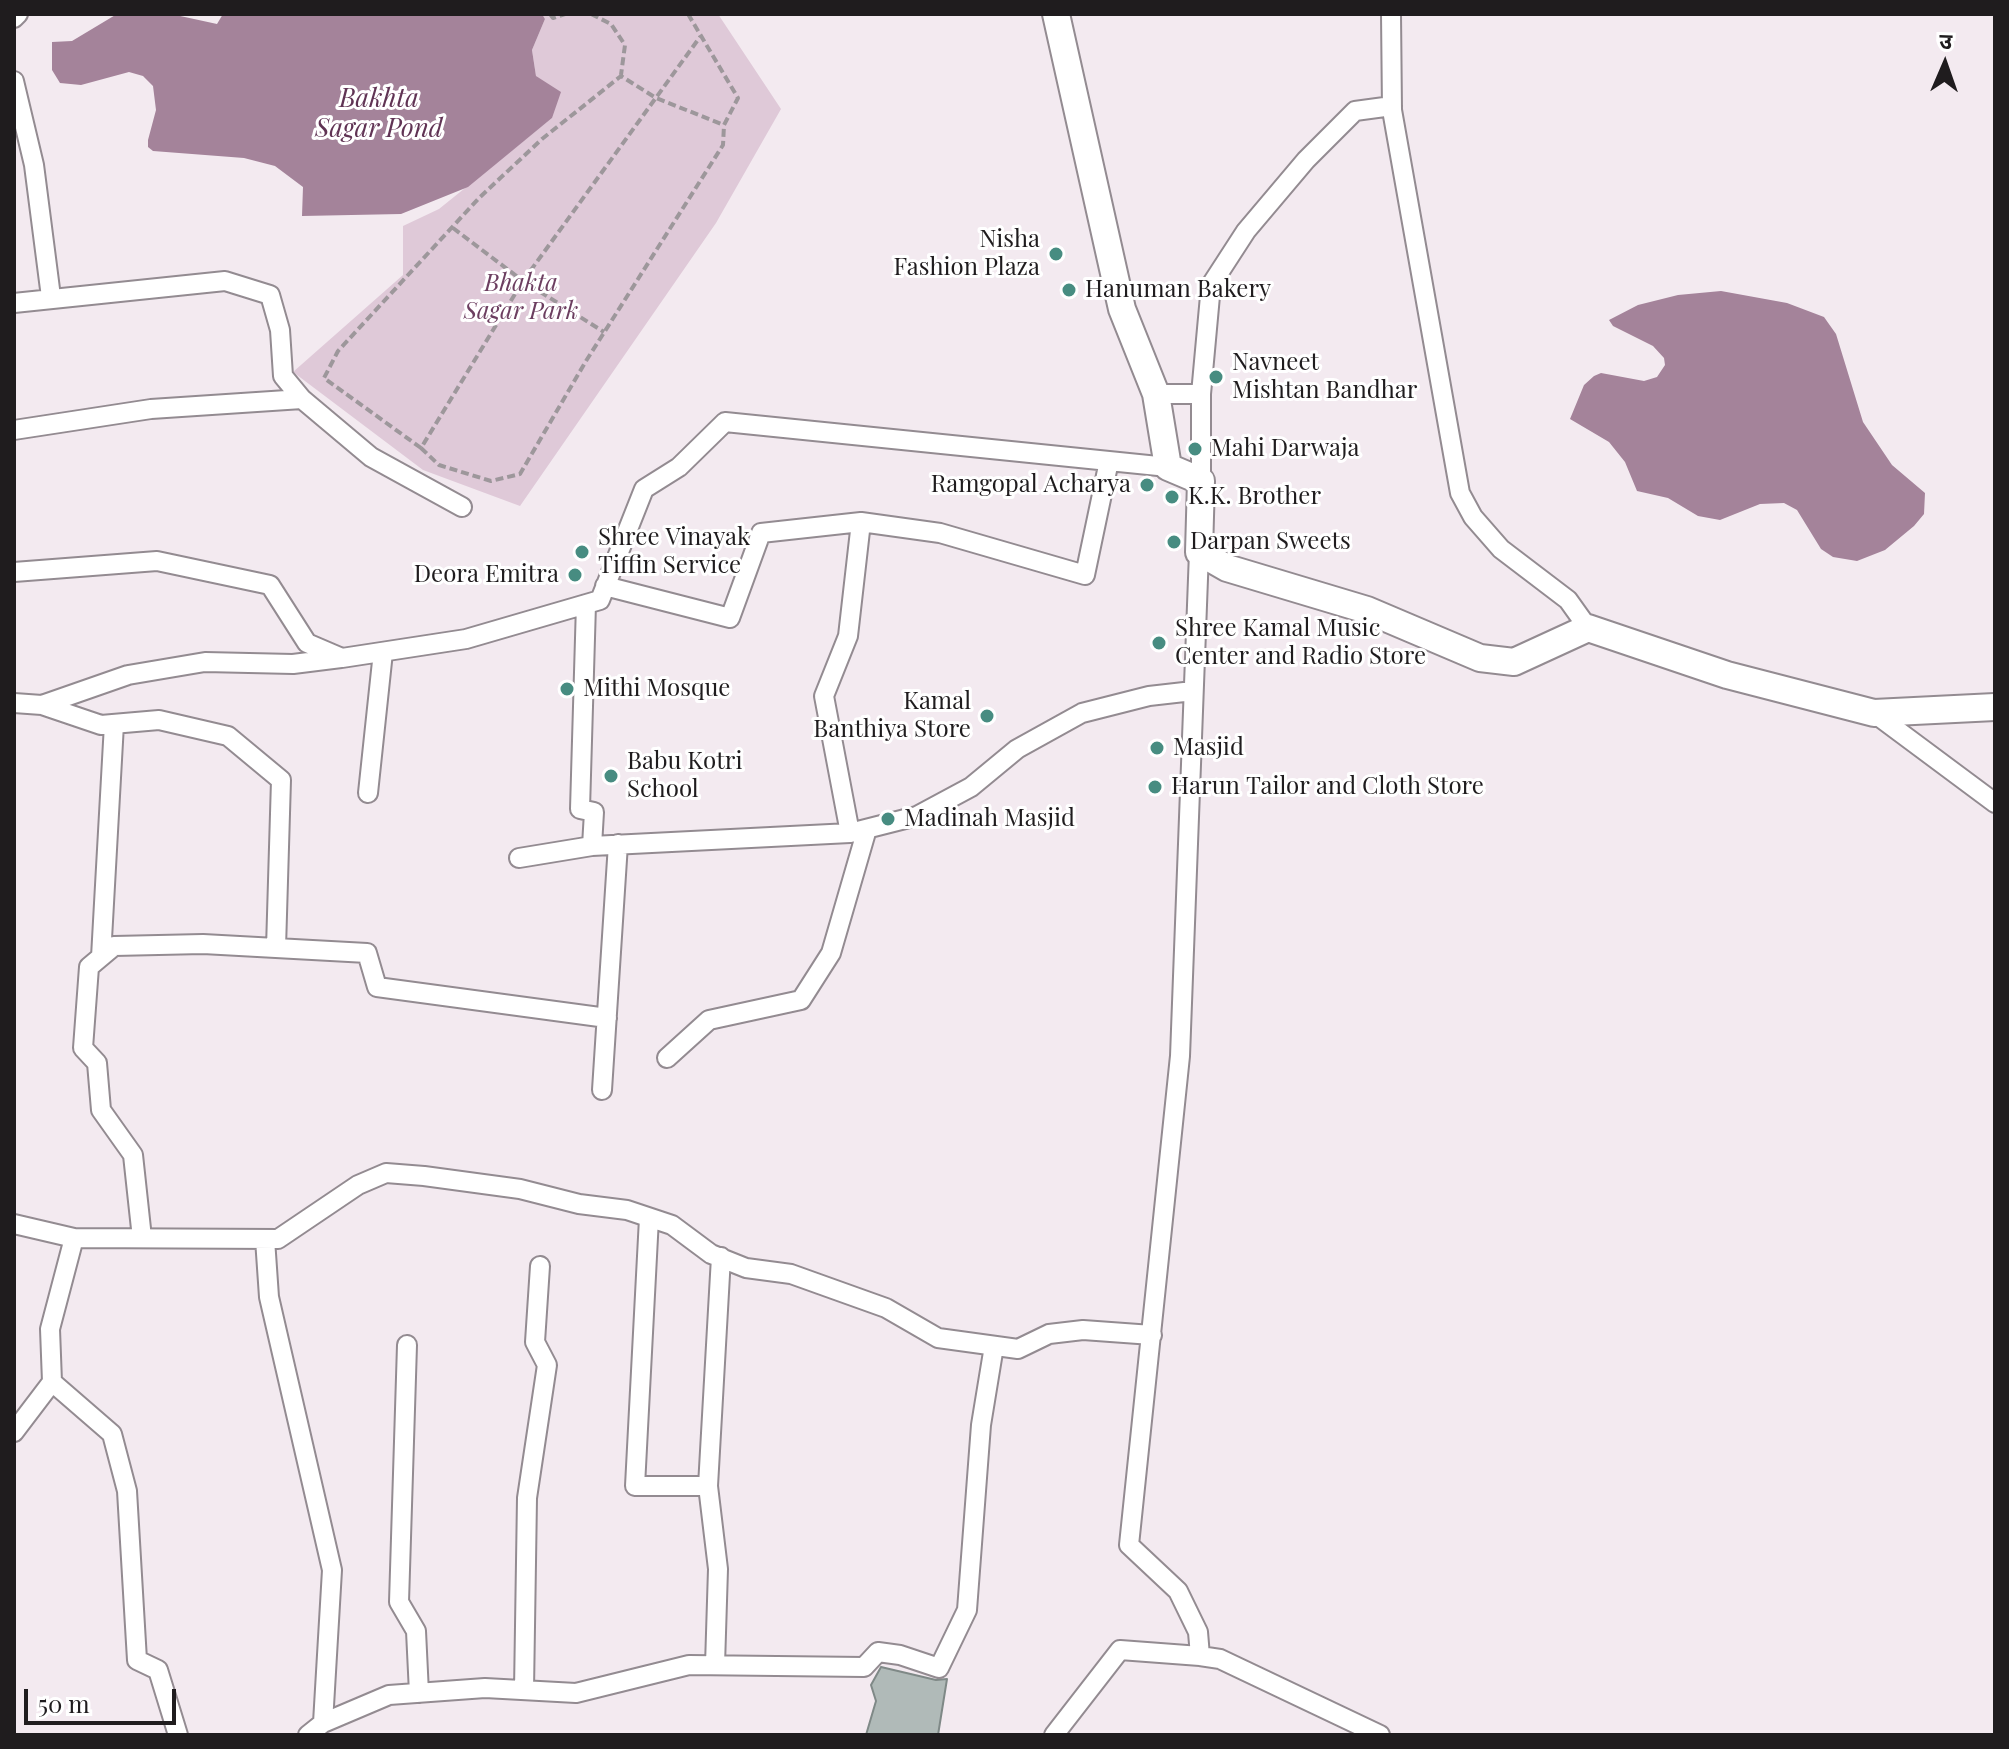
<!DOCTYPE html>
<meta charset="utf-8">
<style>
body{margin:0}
#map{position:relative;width:2009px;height:1749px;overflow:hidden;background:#f3eaf0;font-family:"Playfair Display","Noto Sans Devanagari",serif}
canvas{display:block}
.frame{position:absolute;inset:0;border:16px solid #1f1c1e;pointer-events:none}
.north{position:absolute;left:1905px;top:24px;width:80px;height:80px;-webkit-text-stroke:6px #fff;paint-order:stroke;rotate:2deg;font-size:22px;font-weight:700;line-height:32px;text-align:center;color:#1f1c1e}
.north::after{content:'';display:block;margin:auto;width:28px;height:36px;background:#1f1c1e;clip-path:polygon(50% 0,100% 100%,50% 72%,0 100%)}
.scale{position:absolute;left:24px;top:1689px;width:152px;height:36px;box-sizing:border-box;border:4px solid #1f1c1e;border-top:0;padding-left:10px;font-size:24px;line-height:28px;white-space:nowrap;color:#1f1c1e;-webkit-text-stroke:6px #fff;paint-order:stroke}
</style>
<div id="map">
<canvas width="2009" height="1749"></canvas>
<div class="frame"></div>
<div class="north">उ</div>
<div class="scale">50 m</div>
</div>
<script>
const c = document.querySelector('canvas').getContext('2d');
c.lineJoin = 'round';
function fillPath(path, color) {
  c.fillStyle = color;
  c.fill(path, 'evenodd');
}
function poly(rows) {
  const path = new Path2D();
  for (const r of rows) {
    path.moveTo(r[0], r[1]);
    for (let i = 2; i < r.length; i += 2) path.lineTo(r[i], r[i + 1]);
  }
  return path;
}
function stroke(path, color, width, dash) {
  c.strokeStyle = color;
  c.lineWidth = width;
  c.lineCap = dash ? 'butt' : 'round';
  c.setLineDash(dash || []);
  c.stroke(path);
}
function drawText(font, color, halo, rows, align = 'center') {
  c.font = font + ' "Playfair Display",serif';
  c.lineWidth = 6;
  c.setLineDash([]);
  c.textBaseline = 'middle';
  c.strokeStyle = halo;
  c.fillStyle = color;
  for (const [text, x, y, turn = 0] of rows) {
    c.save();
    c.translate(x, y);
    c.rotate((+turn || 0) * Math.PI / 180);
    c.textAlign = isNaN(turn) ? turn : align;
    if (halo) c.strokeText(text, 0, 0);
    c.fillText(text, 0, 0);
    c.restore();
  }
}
fillPath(poly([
 [542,14,718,14,781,109,716,223,520,506,423,470,293,372,403,275,403,226,439,209,552,118,536,76,532,50,545,19]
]), '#dfc9d8');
fillPath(poly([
 [117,14,171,14,217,24,223,14,542,14,545,19,532,50,536,76,561,92,552,118,468,187,401,214,302,216,303,187,275,166,244,158,153,151,148,147,148,140,156,110,153,86,143,76,129,72,81,85,60,83,52,70,52,42,72,41],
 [1721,291,1787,303,1824,317,1836,334,1863,422,1892,465,1925,493,1924,514,1914,526,1885,550,1857,561,1833,557,1821,549,1797,510,1784,503,1760,504,1720,520,1698,516,1668,498,1637,491,1625,462,1609,442,1570,419,1584,385,1594,376,1601,373,1644,381,1657,377,1665,365,1664,358,1653,346,1613,326,1609,320,1638,305,1678,295]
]), '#a4839a');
const building = poly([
 [881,1667,936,1680,947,1679,938,1735,866,1735,876,1701,871,1685,881,1667]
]);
fillPath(building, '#b0bab8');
stroke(building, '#7f8987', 2);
const street = poly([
 [1391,14,1392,110,1460,493,1473,517,1501,549,1568,600,1588,628],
 [14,18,18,14],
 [14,81,34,165,51,297],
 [14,303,225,281,270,295,280,330,283,376,302,399,371,457,462,507],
 [1156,394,1201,394,1201,481],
 [1201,394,1211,285,1246,231,1306,160,1355,111,1392,106],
 [14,430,151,409,302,399],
 [1199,552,1180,1056,1129,1545,1178,1591,1198,1632,1200,1656,1220,1659,1380,1735],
 [14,572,157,561,270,585,307,643,342,658,466,639,600,600,644,489,679,467,725,422,1168,467],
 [605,586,730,618,761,533,861,522,940,533,1085,575,1109,461],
 [586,604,580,809,594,812,592,846],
 [14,703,42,705,128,675,205,662,293,664,341,658],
 [42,705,101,725,159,720,228,736,281,780,276,948],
 [1874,713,1995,803],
 [368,793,383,652],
 [850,833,824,696,848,636,861,522],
 [519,858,592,846,850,833,917,816,971,787,1017,749,1082,713,1149,696,1193,691],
 [101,957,114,724],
 [667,1058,709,1020,801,1000,831,953,867,829],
 [602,1090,618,844],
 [649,1218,635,1486,708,1486],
 [14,1224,74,1238,278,1239,358,1185,386,1173,424,1176,520,1189,579,1204,627,1210,672,1225,711,1254,746,1268,791,1274,886,1308,938,1338,1018,1349,1049,1334,1083,1330,1152,1335],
 [74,1238,50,1329,52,1382,112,1434,127,1491,137,1660,158,1670,178,1735],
 [142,1238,133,1155,101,1110,97,1063,83,1048,89,967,114,946,203,944,367,953,377,987,607,1018],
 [265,1239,269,1297,332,1570,323,1723],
 [407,1345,399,1602,416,1631,419,1693],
 [14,1432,52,1382],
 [715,1665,718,1569,708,1486,721,1257],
 [524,1690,527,1498,547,1365,535,1342,540,1266],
 [308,1735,323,1723,389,1695,485,1688,576,1693,689,1665,864,1667,878,1652,900,1655,939,1668,967,1610,981,1425,994,1346],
 [1054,1735,1120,1650,1200,1656]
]);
const secondary = poly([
 [1056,14,1122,309,1156,394,1168,467,1201,481,1199,552,1227,568,1367,610,1480,658,1514,662,1588,628,1727,675,1874,713,1995,707]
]);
stroke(street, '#938b91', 22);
stroke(secondary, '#938b91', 30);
stroke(poly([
 [550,14,553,18,565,14],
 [591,14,611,24,625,45,621,75],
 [688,14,738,98,724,125,723,145,586,361,520,474,491,481,439,465,421,448,523,281,700,37],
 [453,228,523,281,604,332],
 [421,448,324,378,338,351,479,198,542,139,621,76,656,98,724,125]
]), '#9d979b', 4, [8, 4]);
stroke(street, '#fff', 18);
stroke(secondary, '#fff', 26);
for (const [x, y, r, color] of [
 [1056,254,8,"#478c81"],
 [1069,290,8,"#478c81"],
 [1216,377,8,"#478c81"],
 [1195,449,8,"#478c81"],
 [1147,485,8,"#478c81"],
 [1172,497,8,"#478c81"],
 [1174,542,8,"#478c81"],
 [582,552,8,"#478c81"],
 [575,575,8,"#478c81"],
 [1159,643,8,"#478c81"],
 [567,689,8,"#478c81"],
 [987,716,8,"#478c81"],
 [1157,748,8,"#478c81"],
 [611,776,8,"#478c81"],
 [1155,787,8,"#478c81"],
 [888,819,8,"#478c81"]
]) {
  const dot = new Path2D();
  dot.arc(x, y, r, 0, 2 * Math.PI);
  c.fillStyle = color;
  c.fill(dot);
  stroke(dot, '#fff', 3);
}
drawText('24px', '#1f1c1e', '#fff', [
 ["Nisha",1040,240,"right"],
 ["Fashion Plaza",1040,268,"right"],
 ["Hanuman Bakery",1085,290],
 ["Navneet",1232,363],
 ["Mishtan Bandhar",1232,391],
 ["Mahi Darwaja",1211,449],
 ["Ramgopal Acharya",1131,485,"right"],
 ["K.K. Brother",1188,497],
 ["Shree Vinayak",598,538],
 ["Tiffin Service",598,566],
 ["Darpan Sweets",1190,542],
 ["Deora Emitra",559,575,"right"],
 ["Shree Kamal Music",1175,629],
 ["Center and Radio Store",1175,657],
 ["Mithi Mosque",583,689],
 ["Kamal",971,702,"right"],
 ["Banthiya Store",971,730,"right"],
 ["Masjid",1173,748],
 ["Babu Kotri",627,762],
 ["School",627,790],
 ["Harun Tailor and Cloth Store",1171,787],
 ["Madinah Masjid",904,819]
], 'left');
drawText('italic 24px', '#6c3e60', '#fff', [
 ["Bhakta",521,284],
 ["Sagar Park",521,312]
]);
drawText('italic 26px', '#603354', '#fff', [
 ["Bakhta",379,99],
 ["Sagar Pond",379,129]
]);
</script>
